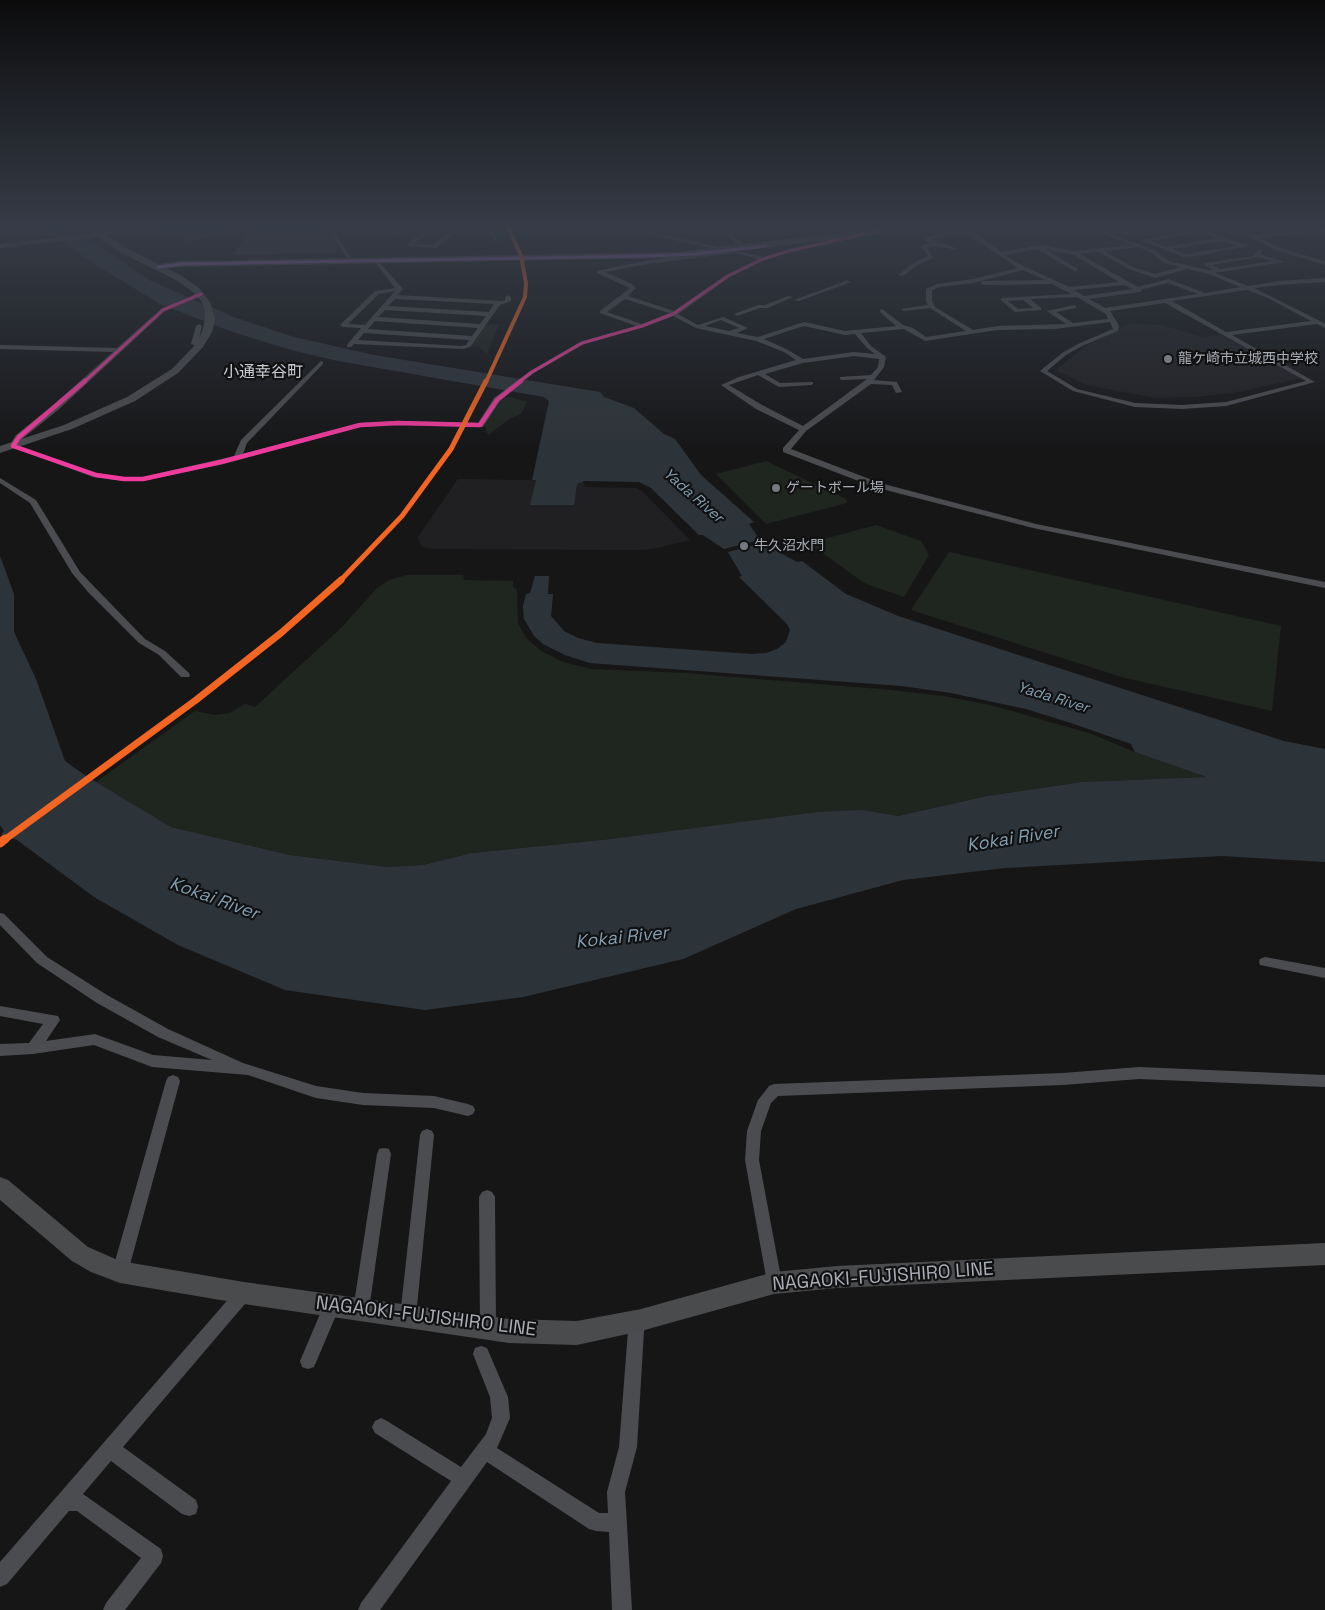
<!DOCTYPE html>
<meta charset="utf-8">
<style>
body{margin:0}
canvas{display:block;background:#161617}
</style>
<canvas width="1325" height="1610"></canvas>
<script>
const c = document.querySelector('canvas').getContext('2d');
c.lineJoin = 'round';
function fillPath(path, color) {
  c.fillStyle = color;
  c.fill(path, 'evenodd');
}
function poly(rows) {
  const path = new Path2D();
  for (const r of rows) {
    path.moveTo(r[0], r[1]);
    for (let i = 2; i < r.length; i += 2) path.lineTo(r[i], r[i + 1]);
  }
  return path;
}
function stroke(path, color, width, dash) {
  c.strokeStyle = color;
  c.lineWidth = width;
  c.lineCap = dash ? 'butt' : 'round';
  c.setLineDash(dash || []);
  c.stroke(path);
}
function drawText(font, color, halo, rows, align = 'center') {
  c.font = font + ' "Space Grotesk","Noto Sans JP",sans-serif';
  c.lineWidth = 4.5;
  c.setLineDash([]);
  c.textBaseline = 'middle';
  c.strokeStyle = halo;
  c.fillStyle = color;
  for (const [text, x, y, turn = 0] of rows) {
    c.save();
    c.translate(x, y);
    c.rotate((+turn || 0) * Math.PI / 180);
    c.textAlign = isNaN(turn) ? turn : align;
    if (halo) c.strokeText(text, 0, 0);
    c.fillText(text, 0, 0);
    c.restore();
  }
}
fillPath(poly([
 [1128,324,1161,325,1202,337,1221,335,1301,378,1234,393,1196,397,1157,398,1086,385,1056,370,1085,347],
 [458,479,583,481,585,487,636,488,642,491,690,540,653,549,639,550,435,549,423,547,419,542,418,537]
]), '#202022');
fillPath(poly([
 [499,324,487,354,478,346,469,348,486,325],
 [505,396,527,402,521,414,511,418,488,435,484,424],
 [766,461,846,499,847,503,766,524,716,474],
 [876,525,921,541,929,555,904,597,864,583,809,543],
 [949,552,1281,626,1272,711,1125,678,911,610],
 [407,575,463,575,464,580,513,581,513,587,517,589,518,623,526,638,541,651,563,662,591,669,686,673,891,690,944,696,994,706,1092,734,1135,752,1209,777,1082,782,987,796,897,816,863,810,611,839,472,853,423,865,389,867,290,855,171,827,96,782,195,711,215,715,230,713,245,704,255,707,341,628,377,588,389,580]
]), '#1f251f');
fillPath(poly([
 [42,227,70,227,151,281,234,317,294,337,374,355,600,392,604,397,634,408,664,434,675,439,701,475,754,522,749,524,760,540,724,549,703,535,699,535,651,488,639,482,584,481,577,484,574,505,530,505,536,480,532,480,549,401,544,397,338,361,291,350,233,332,160,304,96,265],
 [762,543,797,562,802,561,846,594,898,616,1284,741,1325,749,1325,862,1221,856,1005,868,903,880,796,909,683,959,523,997,425,1010,285,990,178,945,94,897,17,840,1,834,4,831,0,825,0,556,14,594,14,632,36,679,65,761,86,776,171,827,290,855,388,867,423,865,472,853,611,839,818,812,863,810,898,816,987,796,1082,782,1207,777,1135,752,1131,744,1074,724,1026,709,951,693,902,686,590,663,565,655,543,644,534,636,524,619,523,606,526,594,530,593,535,576,549,576,548,594,553,594,551,616,564,631,578,638,597,643,752,654,766,653,777,649,786,642,790,630,787,624,739,577,742,576,728,552]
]), '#2d3439');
const building = poly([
 [159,227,231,227,231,231,188,241,159,227],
 [254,227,318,227,327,232,337,247,335,252,234,254,254,227]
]);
fillPath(building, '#2f3031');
stroke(building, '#3f4043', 1);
fillPath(poly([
 [321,227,332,229,352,259,348,259,328,231,321,227],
 [411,227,419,227,395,236,390,235,411,227],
 [429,227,455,228,463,227,436,248,407,246,407,244,429,227],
 [433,229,451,231,433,245,414,244,433,229],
 [486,227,492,227,498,241,494,241,486,227],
 [717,227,723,227,747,247,747,249,743,249,717,227],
 [959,227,966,227,974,232,1001,252,1042,245,1075,251,1133,245,1085,227,1093,227,1156,251,1168,261,1208,270,1213,270,1204,265,1204,263,1253,256,1258,250,1262,250,1260,254,1284,262,1215,273,1248,286,1278,281,1325,278,1325,282,1278,285,1254,288,1320,321,1325,323,1325,328,1317,324,1232,335,1315,382,1226,406,1182,409,1135,407,1073,391,1040,371,1062,353,1078,344,1113,329,1110,322,1054,329,997,330,925,341,904,329,861,333,871,346,886,357,884,367,874,380,897,382,902,392,896,393,892,385,871,384,806,431,791,449,880,483,1036,524,1325,582,1325,588,1033,528,874,487,783,452,783,448,799,430,756,409,721,385,739,377,796,360,784,352,756,341,696,328,673,316,644,327,584,344,534,373,508,393,500,401,483,427,480,427,398,425,360,427,224,464,143,481,124,481,93,477,9,446,16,435,52,406,113,352,0,349,0,345,117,348,161,309,201,292,204,294,203,295,165,311,58,410,22,439,17,445,97,473,124,477,143,477,234,456,241,440,321,361,323,362,323,364,247,443,243,454,360,423,398,421,478,423,494,398,530,371,580,342,636,326,600,313,600,311,630,288,597,273,597,271,648,260,726,251,725,250,728,248,763,257,789,249,874,230,876,233,790,252,765,260,730,277,678,314,698,325,723,317,748,328,737,333,758,337,804,322,845,331,896,326,880,312,880,310,882,309,903,325,913,328,926,337,966,331,930,308,904,311,901,309,928,305,926,301,926,289,937,284,973,279,1018,268,969,235,952,235,931,239,956,248,956,250,937,246,927,247,933,258,916,266,903,276,898,275,912,264,928,256,921,246,931,243,924,240,924,238,952,231,965,231,959,227],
 [1139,247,1152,253,1164,263,1181,267,1155,274,1133,267,1104,251,1139,247],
 [1037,249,1076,272,1078,269,1045,249,1074,255,1119,282,1069,287,1015,262,1005,255,1037,249],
 [1098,252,1129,269,1155,278,1187,269,1209,274,1240,287,1205,293,1168,279,1138,287,1080,254,1098,252],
 [735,253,758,259,726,275,674,311,628,296,636,288,632,284,605,272,648,264,735,253],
 [1258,257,1273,261,1220,269,1212,265,1258,257],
 [1023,270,1045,280,983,281,980,283,983,285,1052,284,1071,294,1001,298,1001,300,1015,312,1041,310,1041,308,1030,299,1077,297,1106,314,1108,319,1073,323,1056,312,1076,308,1076,306,1074,305,1047,311,1066,324,997,326,973,330,935,307,932,301,932,290,940,287,973,283,1023,270],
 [1168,283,1198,294,1105,308,1089,299,1140,292,1143,289,1168,283],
 [1124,285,1133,289,1084,296,1074,290,1124,285],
 [1247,290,1268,298,1311,321,1226,332,1172,301,1247,290],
 [625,299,669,313,642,324,607,312,625,299],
 [1023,300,1033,308,1018,309,1008,301,1023,300],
 [1165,303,1223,335,1306,381,1226,402,1182,405,1135,403,1077,389,1047,371,1066,355,1082,346,1118,331,1119,326,1110,311,1165,303],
 [721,320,739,328,729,331,705,326,721,320],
 [804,326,845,335,855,334,867,348,875,354,854,352,803,359,788,350,764,339,804,326],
 [854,356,879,359,878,367,871,375,840,377,840,379,842,380,867,379,803,426,762,405,729,385,758,375,779,387,811,385,813,384,813,382,780,383,765,374,803,363,854,356],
 [1150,227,1163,227,1122,235,1119,233,1150,227],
 [1188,227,1196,227,1249,246,1186,258,1140,240,1195,230,1188,227],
 [1201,232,1217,238,1166,247,1151,241,1201,232],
 [1223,241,1237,246,1186,254,1172,249,1223,241],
 [1230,227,1237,227,1254,235,1325,228,1325,232,1260,238,1280,248,1325,261,1325,265,1276,250,1230,227],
 [100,233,102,236,0,248,0,244,100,233],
 [377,259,403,289,398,295,502,301,505,300,505,297,508,295,511,297,511,301,500,305,470,347,463,349,354,344,351,347,347,347,347,345,361,328,343,327,340,325,341,324,375,291,395,288,374,261,377,259],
 [395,291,365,325,348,324,379,294,395,291],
 [395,299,494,304,489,312,388,306,395,299],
 [385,310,486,316,480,324,378,317,385,310],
 [375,321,478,328,472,336,368,329,375,321],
 [364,333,469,340,466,345,461,346,358,340,364,333],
 [846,281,851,282,799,301,794,300,846,281],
 [788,296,793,297,768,308,760,308,737,316,734,314,758,305,765,305,788,296],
 [199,324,202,326,198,343,203,345,200,347,191,344,196,326,199,324],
 [0,478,36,500,80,572,145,639,165,651,189,673,190,675,189,677,181,677,159,655,139,643,88,592,72,573,30,503,0,483,0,478],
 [0,913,4,914,47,957,107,995,168,1029,243,1063,316,1086,363,1093,434,1096,468,1104,473,1106,475,1110,473,1114,468,1116,434,1108,363,1105,316,1098,248,1075,152,1067,94,1045,33,1054,0,1056,0,1044,29,1043,43,1024,0,1016,0,1006,58,1016,60,1020,46,1041,95,1034,153,1055,212,1060,158,1037,97,1003,37,963,0,925,0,913],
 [1265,957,1325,968,1325,978,1260,965,1259,962,1260,959,1265,957],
 [1139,1067,1325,1075,1325,1087,1139,1079,1063,1085,778,1096,771,1103,761,1131,759,1160,782,1283,780,1288,774,1291,768,1288,745,1160,747,1131,758,1100,769,1086,774,1084,1063,1073,1139,1067],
 [173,1075,178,1077,180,1081,128,1272,126,1277,120,1279,114,1277,112,1272,166,1081,168,1077,173,1075],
 [427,1129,432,1131,434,1135,416,1316,414,1322,408,1324,402,1322,400,1316,420,1135,422,1131,427,1129],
 [384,1148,389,1149,391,1154,369,1310,367,1316,361,1318,355,1316,353,1310,377,1154,379,1149,384,1148],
 [487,1190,492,1192,495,1197,496,1327,494,1333,488,1335,482,1333,480,1327,479,1197,482,1192,487,1190],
 [244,1285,250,1288,252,1293,250,1298,123,1447,196,1500,198,1507,196,1514,189,1516,182,1514,111,1461,83,1494,161,1549,163,1556,161,1563,125,1610,103,1610,106,1603,141,1558,77,1511,69,1511,7,1584,0,1587,0,1562,238,1288,244,1285],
 [332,1298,338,1300,340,1306,314,1367,308,1369,302,1367,300,1361,326,1300,332,1298],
 [641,1312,647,1314,649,1320,644,1331,637,1447,625,1492,632,1610,612,1610,609,1532,596,1531,589,1529,487,1462,380,1610,358,1610,361,1603,451,1481,375,1433,372,1427,375,1421,381,1418,387,1421,461,1467,486,1434,492,1418,490,1397,473,1354,475,1348,481,1346,487,1348,508,1397,510,1418,497,1448,599,1513,608,1513,607,1492,619,1447,628,1331,635,1314,641,1312]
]), '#4b4c4f');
fillPath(poly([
 [126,227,140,227,100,237,96,235,126,227],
 [616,227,630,227,732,250,728,252,616,227]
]), '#4b4c4f');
fillPath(poly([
 [84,227,93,227,126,248,182,276,199,288,210,302,213,312,215,320,212,332,203,347,178,373,135,401,72,429,0,453,0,446,64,425,127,397,172,369,196,344,202,332,205,320,205,312,202,302,193,292,176,280,120,252,84,227],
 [0,1177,8,1180,88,1247,120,1261,244,1282,509,1319,577,1321,641,1309,774,1272,837,1266,1325,1243,1325,1265,837,1288,774,1294,641,1331,577,1345,509,1343,244,1304,120,1283,91,1272,72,1261,0,1200,0,1177]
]), '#4a4b4d');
fillPath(poly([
 [894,227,920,227,916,230,675,258,181,267,158,270,153,267,158,264,181,261,675,252,894,227]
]), '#48494b');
stroke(poly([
 [158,267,181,264,644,256,695,254,766,246]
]), '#b06ccc', 3);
stroke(poly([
 [84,382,163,310,201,294],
 [519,382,532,372,582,343,642,326,673,314,728,276,763,259,789,251,874,232]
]), '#f13a9d', 3);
stroke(poly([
 [85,381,19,437,13,446,96,475,124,479,143,479,221,462,360,425,398,423,480,425,497,400,521,381]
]), '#f13a9d', 4.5);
stroke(poly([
 [486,382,525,297,526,283,521,256,508,227]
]), '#f26522', 4);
stroke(poly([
 [339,582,402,516,451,449,486,381]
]), '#f26522', 5);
stroke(poly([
 [3,841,196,700,281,633,341,580]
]), '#f26522', 7);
stroke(poly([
 [0,843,5,839]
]), '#f26522', 9);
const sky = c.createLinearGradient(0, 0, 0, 452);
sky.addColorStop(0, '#0c0c0d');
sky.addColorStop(0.5, '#363c47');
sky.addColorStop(1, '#363c4700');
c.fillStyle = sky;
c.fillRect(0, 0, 1325, 452);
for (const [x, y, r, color] of [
 [1168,359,5,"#76797e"],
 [776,488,5,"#76797e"],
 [744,546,5,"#76797e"]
]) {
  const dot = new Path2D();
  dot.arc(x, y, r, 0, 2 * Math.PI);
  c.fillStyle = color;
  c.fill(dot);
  stroke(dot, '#111112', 2);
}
drawText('14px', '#a9aeb6', '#111112', [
 ["龍ケ崎市立城西中学校",1178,359],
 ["ゲートボール場",786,488],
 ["牛久沼水門",754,546]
], 'left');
drawText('italic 15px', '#829eaf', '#111112', [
 ["Yada River",693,496,41],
 ["Yada River",1053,698,17]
]);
drawText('16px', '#c9cdd3', '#111112', [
 ["小通幸谷町",263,373]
]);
drawText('italic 18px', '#829eaf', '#111112', [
 ["Kokai River",1013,839,-9],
 ["Kokai River",214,899,20],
 ["Kokai River",622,938,-6]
]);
drawText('19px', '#a9aeb6', '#111112', [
 ["NAGAOKI-FUJISHIRO LINE",883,1277,-4],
 ["NAGAOKI-FUJISHIRO LINE",426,1317,7]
]);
</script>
